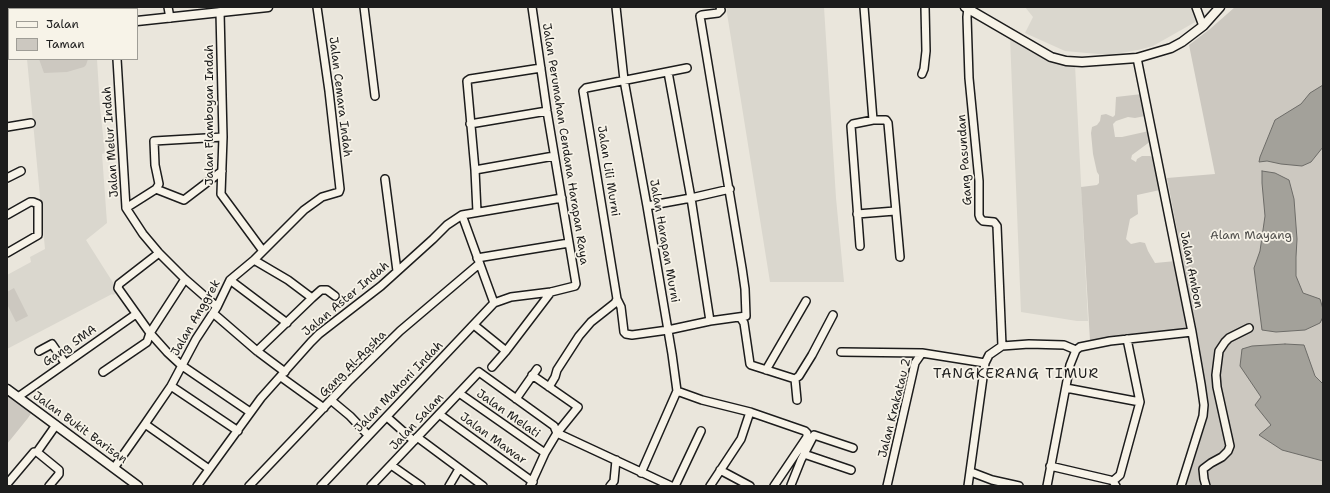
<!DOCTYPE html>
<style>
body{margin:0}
#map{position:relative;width:1330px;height:493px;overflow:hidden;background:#eae6dc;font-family:"Shantell Sans",sans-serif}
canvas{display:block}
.frame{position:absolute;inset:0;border:8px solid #1c1c1c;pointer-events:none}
.legend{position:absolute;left:8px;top:8px;width:130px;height:52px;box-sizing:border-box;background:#f7f3e8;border:1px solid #9f9d96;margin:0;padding:5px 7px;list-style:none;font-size:12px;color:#1c1c1c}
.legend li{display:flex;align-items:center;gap:8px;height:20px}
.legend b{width:20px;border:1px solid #9f9d96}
</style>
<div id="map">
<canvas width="1330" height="493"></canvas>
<div class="frame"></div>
<ul class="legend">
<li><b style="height:5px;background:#f7f3e8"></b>Jalan</li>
<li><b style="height:11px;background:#ccc8c0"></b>Taman</li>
</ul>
</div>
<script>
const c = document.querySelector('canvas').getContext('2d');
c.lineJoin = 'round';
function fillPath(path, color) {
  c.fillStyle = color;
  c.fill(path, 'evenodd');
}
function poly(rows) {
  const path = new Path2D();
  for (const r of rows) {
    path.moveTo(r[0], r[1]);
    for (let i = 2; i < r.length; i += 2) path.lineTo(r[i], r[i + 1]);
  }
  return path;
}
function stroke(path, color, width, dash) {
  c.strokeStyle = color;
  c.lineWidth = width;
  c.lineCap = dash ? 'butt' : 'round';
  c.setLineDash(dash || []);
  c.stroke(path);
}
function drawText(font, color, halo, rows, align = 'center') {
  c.font = font + ' "Shantell Sans",sans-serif';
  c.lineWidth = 3.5;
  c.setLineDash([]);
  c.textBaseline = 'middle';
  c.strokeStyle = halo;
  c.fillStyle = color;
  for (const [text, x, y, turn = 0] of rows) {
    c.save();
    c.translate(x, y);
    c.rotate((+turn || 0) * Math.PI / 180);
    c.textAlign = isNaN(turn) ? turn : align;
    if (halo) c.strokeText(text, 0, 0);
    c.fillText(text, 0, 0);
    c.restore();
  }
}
fillPath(poly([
 [726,7,824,7,836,198,844,282,770,282],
 [1025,7,1192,7,1197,21,1153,46,1138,50,1109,55,1065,51,1025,33,1033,17],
 [1010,37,1075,65,1088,321,1077,321,1021,312],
 [27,59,97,59,100,108,105,153,102,154,107,223,86,240,119,292,113,295,112,294,7,349,7,275,31,262,30,257,45,249]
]), '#dad7ce');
fillPath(poly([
 [1235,7,1323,7,1323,486,1186,486,1208,416,1200,349,1167,178,1215,174,1189,45,1210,29],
 [39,59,88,59,86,65,84,67,67,72,44,73],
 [1142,94,1145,116,1135,118,1128,117,1116,121,1113,124,1115,137,1122,137,1149,131,1151,141,1132,155,1131,159,1136,162,1137,159,1142,156,1150,156,1154,158,1160,190,1137,195,1138,214,1130,219,1126,239,1131,244,1140,242,1145,243,1148,251,1155,263,1176,261,1188,330,1090,341,1081,187,1097,185,1099,183,1099,175,1097,172,1093,154,1091,133,1092,127,1097,125,1100,121,1101,115,1106,114,1113,117,1115,115,1116,97],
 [14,288,28,316,16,322,7,304,7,292],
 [8,395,32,412,28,418,7,444,7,397]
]), '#ccc8c0');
const water = poly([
 [1323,85,1323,147,1311,162,1302,166,1281,164,1267,161,1259,162,1260,157,1275,120,1301,104,1310,93,1323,85],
 [1262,171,1275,173,1289,180,1294,199,1297,239,1296,257,1296,276,1303,293,1320,299,1323,309,1323,317,1320,323,1305,330,1276,332,1262,330,1254,268,1260,251,1265,216,1262,183,1262,171],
 [1285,344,1304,345,1315,376,1323,384,1323,461,1282,450,1259,435,1271,425,1255,405,1261,397,1240,366,1242,349,1252,346,1285,344]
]);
fillPath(water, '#a3a19a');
stroke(water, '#6d6c68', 1);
const minor = poly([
 [45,7,45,9],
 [133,7,133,9],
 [168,7,170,18],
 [364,7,375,96],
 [616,7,624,80,647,206,672,354,677,391,641,473],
 [864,7,873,120],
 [968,7,967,17,969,78,979,181,979,215,980,218,983,221,994,222,997,226,1002,346],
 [1196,7,1203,26],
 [220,12,223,137,221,194,263,251],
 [1137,58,1192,332,1201,384,1204,405,1203,416,1181,486],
 [117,59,126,208,143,234,159,253,185,279,217,307],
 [668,72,691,198,710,321],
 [922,74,924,69,926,51,925,7],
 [470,124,547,111],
 [7,127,31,123],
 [475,170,554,156],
 [7,178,21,171],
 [385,179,397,271],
 [156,189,159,184,155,165,154,141,223,137],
 [647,206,691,198,730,189],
 [126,208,156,189,184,200,222,171],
 [477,212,475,170,467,81,470,79,541,68],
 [857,214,895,211],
 [7,215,30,202,33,202,38,204,38,235,7,253],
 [462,215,494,303],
 [860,246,851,126,853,124,873,120,886,120,888,123,900,257],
 [159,253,119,284,118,288,150,333,167,352,181,365,250,412],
 [477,258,569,243],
 [254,260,288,280,312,298,257,351],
 [230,280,287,323],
 [312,298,321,290,327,290,335,296],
 [617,299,621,307,624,332,626,334,632,335,668,330,710,321,746,316,745,289,742,268,700,16,702,15,718,13,721,10,720,7],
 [494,303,511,297,551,292,575,286,576,284,547,111,532,7],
 [213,313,257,351,285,372],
 [740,317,744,323,750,364,751,365,795,379,799,376,812,355,833,315],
 [474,325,506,351],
 [39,351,52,344,65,363],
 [841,352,922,353],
 [492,367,506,351,551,292],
 [766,370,806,301],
 [103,372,147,342,150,333,185,279],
 [281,377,324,408],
 [795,379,797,400],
 [171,386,238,431],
 [549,387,555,377,557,370,579,336,591,322,615,303,617,299,583,91,586,88,687,68],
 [1066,388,1140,402],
 [677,391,702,400,750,412,741,439,710,486],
 [459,393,545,453],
 [18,397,136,314],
 [516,399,537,369],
 [332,401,350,416,368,435],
 [750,412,805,431,807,433,807,437,774,486],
 [439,414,533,482],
 [387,417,414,441],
 [145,424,209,469],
 [557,433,671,486],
 [417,437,483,486],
 [37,452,56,425],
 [804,454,851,470],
 [391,465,421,486],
 [1050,466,1110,480,1113,481,1116,486],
 [114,468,145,424,171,386,196,339,217,307,230,280,254,260,304,210,322,197,339,192,340,189,329,91,317,7],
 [720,470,750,486],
 [971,472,992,480,1019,486],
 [1113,481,1120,475,1140,402,1127,339],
 [7,484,34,452,37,452,59,470,59,474,49,486],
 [791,485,801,460,814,435,853,448],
 [197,486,261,398,311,342,319,334,381,286,433,239,447,225,462,215,562,198],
 [249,486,348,382,400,331,479,264],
 [321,486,494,303],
 [371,486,479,372,554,426,557,433],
 [449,486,459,469],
 [530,486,545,453,557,433,578,407,532,375],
 [610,486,614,481,616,460],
 [675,486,701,431],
 [887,486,915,363,922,353,985,363],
 [968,486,985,363,989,355,1002,346,1029,344,1064,345,1076,350],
 [1047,486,1070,365,1076,350,1080,347,1110,341,1192,332],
 [1206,486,1204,479,1203,469,1211,463,1222,457,1228,451,1230,446,1217,387,1216,375,1219,351,1225,342,1229,338,1249,328]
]);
const major = poly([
 [965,7,1051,57,1066,61,1082,62,1137,58,1171,48,1182,42,1203,26,1220,7],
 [137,21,268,7],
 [7,35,9,35],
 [7,389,138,486]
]);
stroke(minor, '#1c1c1c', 10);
stroke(major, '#1c1c1c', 11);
stroke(minor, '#f7f3e8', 7);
stroke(major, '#f7f3e8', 8);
drawText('12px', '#1c1c1c', '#f7f3e8', [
 ["Jalan Cemara Indah",340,97,83],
 ["Jalan Flamboyan Indah",210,115,-90],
 ["Jalan Melur Indah",111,142,-94],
 ["Jalan Perumahan Cendana Harapan Raya",565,144,81],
 ["Gang Pasundan",965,160,-94],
 ["Jalan Lili Murni",608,171,81],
 ["Jalan Harapan Murni",664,241,80],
 ["Jalan Ambon",1191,270,79],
 ["Jalan Aster Indah",346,299,-40],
 ["Jalan Anggrek",196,318,-60],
 ["Gang SMA",70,346,-35],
 ["Gang Al-Aqsha",353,364,-45],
 ["Jalan Mahoni Indah",399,387,-46],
 ["Jalan Krakatau 2",895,408,-76],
 ["Jalan Melati",508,414,35],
 ["Jalan Salam",417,422,-47],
 ["Jalan Bukit Barisan",80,428,36],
 ["Jalan Mawar",493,439,36]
]);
drawText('12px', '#51504d', '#f7f3e8', [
 ["Alam Mayang",1251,236]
]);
c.letterSpacing = '1px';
drawText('14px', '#1c1c1c', '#f7f3e8', [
 ["TANGKERANG TIMUR",1016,374]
]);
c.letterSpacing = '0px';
</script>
